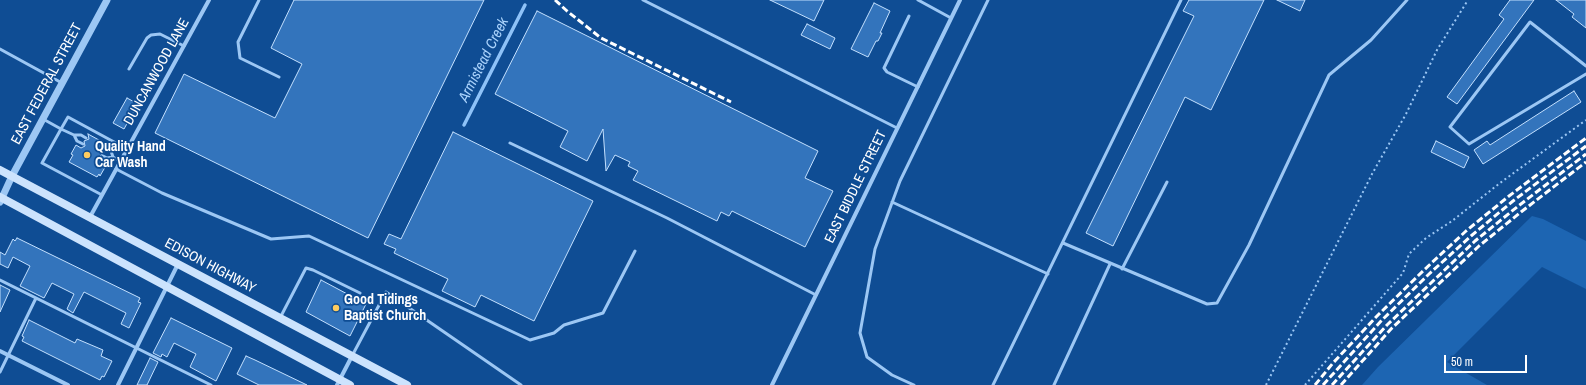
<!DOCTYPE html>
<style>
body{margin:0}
#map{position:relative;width:1586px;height:385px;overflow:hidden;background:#0f4d94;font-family:"Archivo Narrow",sans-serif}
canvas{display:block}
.scale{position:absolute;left:1444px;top:355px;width:83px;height:18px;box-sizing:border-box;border:2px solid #fff;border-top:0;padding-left:5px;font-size:12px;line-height:14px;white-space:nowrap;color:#fff;-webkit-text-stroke:3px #0f4d94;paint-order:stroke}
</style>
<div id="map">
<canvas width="1586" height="385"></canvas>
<div class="scale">50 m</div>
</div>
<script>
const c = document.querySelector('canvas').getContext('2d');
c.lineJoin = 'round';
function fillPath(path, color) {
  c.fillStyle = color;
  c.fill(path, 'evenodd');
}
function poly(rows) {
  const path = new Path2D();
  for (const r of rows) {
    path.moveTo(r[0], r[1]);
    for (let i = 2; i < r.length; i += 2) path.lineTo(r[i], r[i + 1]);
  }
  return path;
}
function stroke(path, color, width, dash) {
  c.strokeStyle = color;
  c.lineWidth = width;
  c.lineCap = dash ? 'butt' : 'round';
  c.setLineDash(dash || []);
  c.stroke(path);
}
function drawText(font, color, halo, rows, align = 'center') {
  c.font = font + ' "Archivo Narrow",sans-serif';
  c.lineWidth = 3.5;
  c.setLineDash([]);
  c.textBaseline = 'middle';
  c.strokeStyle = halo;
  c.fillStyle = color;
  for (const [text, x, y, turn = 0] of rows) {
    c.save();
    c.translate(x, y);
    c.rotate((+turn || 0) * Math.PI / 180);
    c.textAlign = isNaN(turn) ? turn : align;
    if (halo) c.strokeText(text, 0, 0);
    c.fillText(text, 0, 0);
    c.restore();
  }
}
fillPath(poly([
 [1532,216,1543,219,1586,241,1586,289,1542,267,1447,362,1487,385,1362,385,1378,367]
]), '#1d65b2');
stroke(poly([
 [464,125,525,5]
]), '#8ec2f8', 3.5);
const building = poly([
 [294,0,484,0,368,238,155,133,184,74,275,118,302,64,271,48,294,0],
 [770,0,824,0,814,21,770,0],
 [1189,0,1264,0,1211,110,1185,97,1113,246,1086,233,1194,16,1183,11,1189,0],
 [1277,0,1305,0,1300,11,1277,0],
 [1510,0,1534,0,1457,104,1447,97,1504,19,1499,15,1510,0],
 [1556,0,1586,0,1586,28,1572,17,1574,14,1556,0],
 [874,3,890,11,880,33,882,33,878,41,876,41,868,57,851,49,874,3],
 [537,11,818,151,805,178,833,191,805,247,732,211,729,216,721,212,717,221,633,180,638,171,628,166,630,162,615,155,606,171,603,129,587,161,560,147,568,131,495,94,537,11],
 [807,24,835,38,830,49,801,35,807,24],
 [1574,91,1581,102,1483,164,1474,150,1487,141,1490,145,1574,91],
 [127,98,138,104,124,129,113,123,127,98],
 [453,132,593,201,534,321,481,295,475,307,442,291,448,279,394,253,396,249,384,244,389,234,401,239,453,132],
 [88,134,108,145,104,147,103,150,105,152,100,156,101,159,108,162,100,176,99,174,97,177,69,162,73,155,71,154,76,145,81,148,85,146,84,141,89,139,88,134],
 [1436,141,1469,157,1464,168,1431,152,1436,141],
 [17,238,140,298,138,302,141,303,129,328,121,324,126,313,84,292,73,313,67,309,74,294,52,283,44,298,20,286,30,266,13,257,8,268,0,264,0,252,5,255,13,239,15,241,17,238],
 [321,280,366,304,350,336,306,312,321,280],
 [0,285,10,290,0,312,0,285],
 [171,318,232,348,216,381,190,367,196,354,174,343,167,357,162,354,161,357,153,353,171,318],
 [29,320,75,343,77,339,103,350,101,356,112,361,104,377,102,376,100,380,22,341,24,337,22,336,29,320],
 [246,356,255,360,307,385,259,385,237,374,246,356],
 [150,358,158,362,147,385,137,385,150,358]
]);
fillPath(building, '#3374bc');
stroke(building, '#c4e0fe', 1);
stroke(poly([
 [1266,385,1372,174,1406,114,1437,50,1468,0],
 [1305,385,1403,273,1409,254,1426,238,1452,221,1500,183,1586,120]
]), '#9cc7f4', 2, [2, 3]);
stroke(poly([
 [259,0,238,42,240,58,279,77],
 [643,0,897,128],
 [918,0,951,18],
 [909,16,884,68,887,72,918,87],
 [0,49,62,83],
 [1586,66,1530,22,1450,127,1469,144,1586,74],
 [129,69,147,38,151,35,160,34,184,46],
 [43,119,61,129,42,163,102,195],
 [74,135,81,135,86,138],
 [510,143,667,218,816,295],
 [83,144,77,141,74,135,61,129,68,117,127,149],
 [106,149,111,151,113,157],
 [103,156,107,158,113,157,120,161],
 [116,169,162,193,271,239,309,236,530,340,554,333,564,325,603,313,635,251],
 [892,202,1048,274],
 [1063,243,1207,304,1217,303,1249,245,1329,75,1371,40,1407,0],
 [1122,269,1167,182],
 [0,280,211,385],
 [280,318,306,268,313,270,360,293],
 [352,356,386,292,521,385],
 [0,372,36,298],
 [914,385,892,375,867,357,860,333,875,249,900,181,988,0],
 [993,385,1181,0],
 [1054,385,1110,264]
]), '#9cc7f4', 3);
stroke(poly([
 [90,217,209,0],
 [0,351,68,385],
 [118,385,178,264],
 [337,385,352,356],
 [772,385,960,0]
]), '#9cc7f4', 4);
stroke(poly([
 [0,202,12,176,107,0]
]), '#9cc7f4', 7);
stroke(poly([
 [0,170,407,385],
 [0,197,350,385]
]), '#cce3fd', 8);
stroke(poly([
 [555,0,567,11,601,38,731,102],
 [1315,385,1333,363,1378,315,1424,270,1466,231,1509,196,1586,138],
 [1323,385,1382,320,1428,275,1471,236,1513,201,1586,146],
 [1332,385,1387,325,1475,241,1517,207,1586,154],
 [1341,385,1391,329,1479,246,1521,212,1586,162]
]), '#fff', 3, [7, 3]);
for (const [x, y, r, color] of [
 [87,155,4,"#ffcc5f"],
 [336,308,4,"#ffcc5f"]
]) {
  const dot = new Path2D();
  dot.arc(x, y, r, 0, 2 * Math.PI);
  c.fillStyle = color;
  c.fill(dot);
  stroke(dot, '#0f4d94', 1.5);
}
drawText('14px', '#fff', '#0f4d94', [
 ["DUNCANWOOD LANE",157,72,-61],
 ["EAST FEDERAL STREET",47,84,-62],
 ["EAST BIDDLE STREET",856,187,-64],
 ["EDISON HIGHWAY",210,266,28]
]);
drawText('bold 14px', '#fff', '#0f4d94', [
 ["Quality Hand",95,147],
 ["Car Wash",95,163],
 ["Good Tidings",344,300],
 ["Baptist Church",344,316]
], 'left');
drawText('italic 15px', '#a8d1fb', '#0f4d94', [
 ["Armistead Creek",484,60,-63]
]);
</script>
